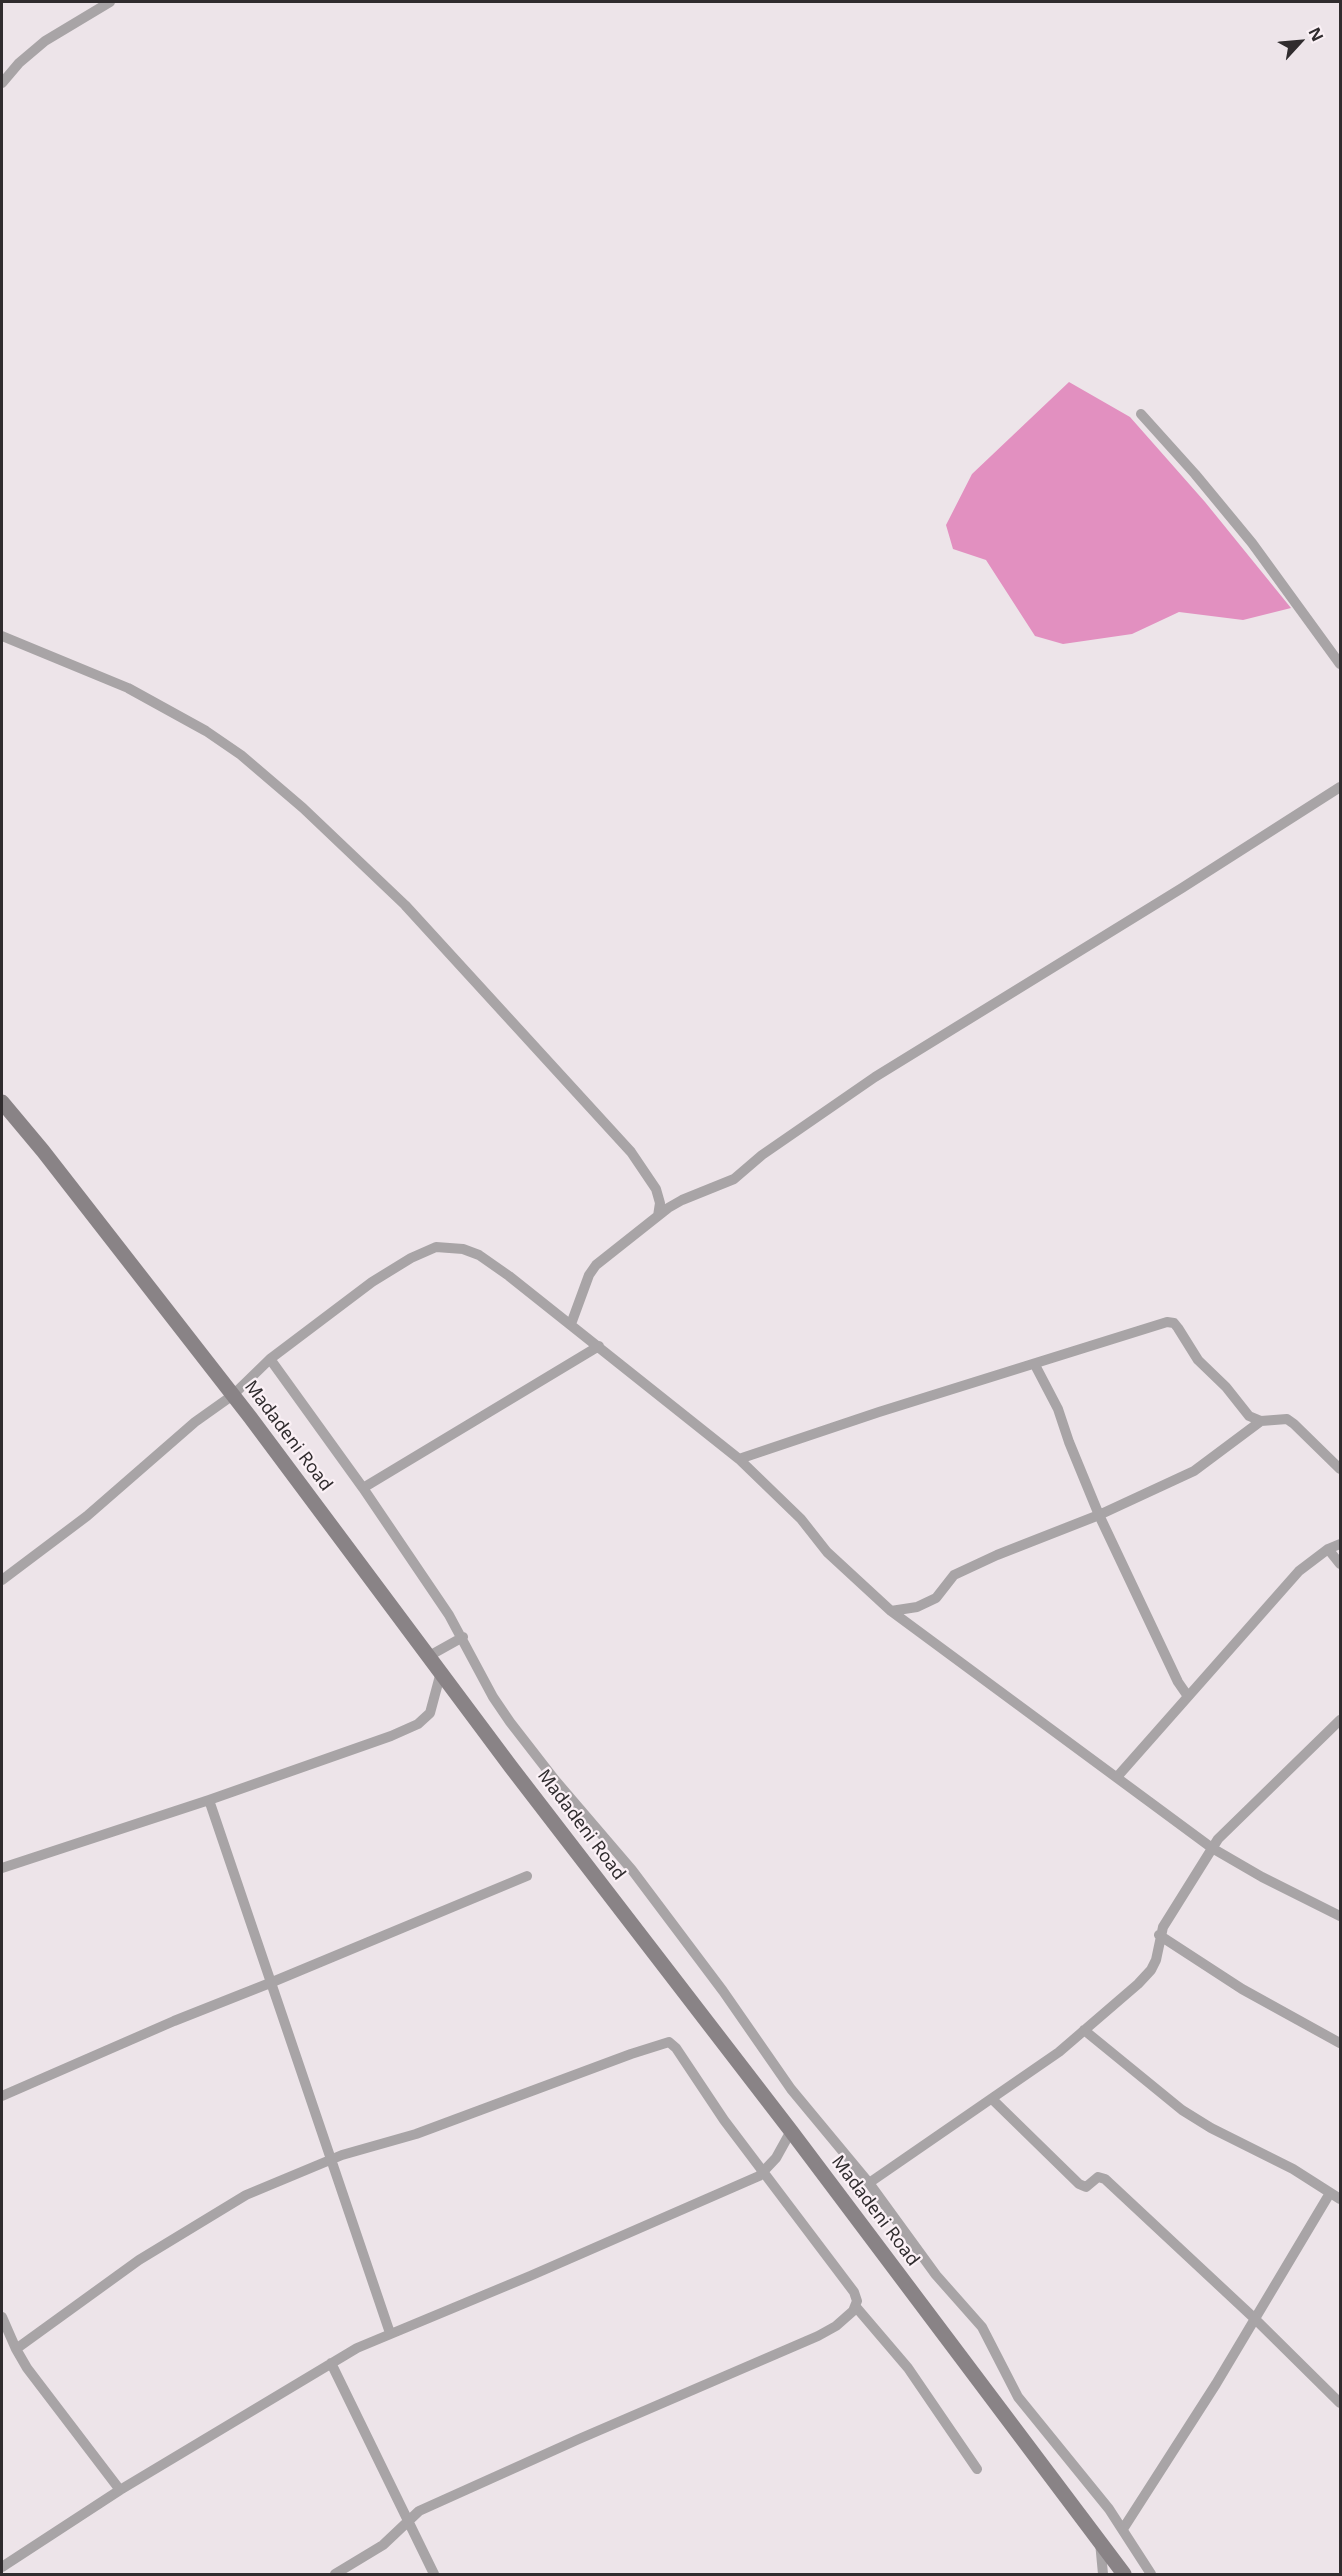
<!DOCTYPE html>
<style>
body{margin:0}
#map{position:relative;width:1342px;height:2576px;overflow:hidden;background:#ede4e9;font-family:"Noto Sans",sans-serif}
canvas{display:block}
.frame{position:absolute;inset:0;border:3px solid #302c2e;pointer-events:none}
.north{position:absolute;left:1270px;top:12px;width:60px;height:60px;-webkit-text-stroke:4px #fbf1f6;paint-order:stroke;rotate:64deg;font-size:16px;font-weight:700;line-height:24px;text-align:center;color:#302c2e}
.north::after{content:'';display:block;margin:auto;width:21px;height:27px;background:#302c2e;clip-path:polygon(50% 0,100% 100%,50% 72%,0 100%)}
</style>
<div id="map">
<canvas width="1342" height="2576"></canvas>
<div class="frame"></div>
<div class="north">N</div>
</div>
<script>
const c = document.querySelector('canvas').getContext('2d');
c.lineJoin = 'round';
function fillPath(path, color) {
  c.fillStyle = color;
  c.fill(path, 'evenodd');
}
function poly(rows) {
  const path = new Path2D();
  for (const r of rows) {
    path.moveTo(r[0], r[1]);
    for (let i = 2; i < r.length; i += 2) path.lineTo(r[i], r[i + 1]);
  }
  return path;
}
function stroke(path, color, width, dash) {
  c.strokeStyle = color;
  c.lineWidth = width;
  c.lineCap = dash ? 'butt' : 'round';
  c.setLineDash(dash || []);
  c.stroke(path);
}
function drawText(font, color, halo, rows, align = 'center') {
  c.font = font + ' "Noto Sans",sans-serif';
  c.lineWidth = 4.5;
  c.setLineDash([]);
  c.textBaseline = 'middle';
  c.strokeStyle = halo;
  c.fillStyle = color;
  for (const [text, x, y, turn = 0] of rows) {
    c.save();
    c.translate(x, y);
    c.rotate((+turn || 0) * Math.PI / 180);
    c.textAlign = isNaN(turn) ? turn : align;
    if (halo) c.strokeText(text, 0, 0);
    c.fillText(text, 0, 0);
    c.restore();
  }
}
fillPath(poly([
 [1069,382,1130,417,1205,502,1291,608,1243,620,1179,612,1132,634,1063,644,1035,636,986,560,953,549,946,525,972,474]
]), '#e290c0');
stroke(poly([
 [2,83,19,63,45,41,110,2],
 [1141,414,1195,474,1252,543,1340,664],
 [2,636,128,688,206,731,241,755,303,808,405,905,631,1152,656,1189,660,1203,658,1216],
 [571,1324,589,1275,596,1265,668,1208,682,1200,734,1179,762,1155,875,1077,1182,888,1340,787],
 [270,1359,363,1488,449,1615,493,1697,510,1722,555,1780,632,1870,723,1991,791,2089,869,2183,936,2275,982,2327,1018,2397,1109,2509,1151,2574],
 [1035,1365,1058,1409,1069,1442,1099,1515,1178,1682,1187,1695],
 [739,1459,879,1412,1167,1322,1174,1323,1178,1328,1198,1360,1226,1387,1249,1416,1261,1421,1287,1419,1294,1424,1340,1469],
 [363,1488,599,1346],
 [1328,1549,1340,1564],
 [2,1580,87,1516,195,1422,233,1395,270,1359,372,1282,411,1258,436,1247,463,1249,479,1255,509,1276,739,1459,801,1519,827,1552,891,1611,1212,1848,1262,1877,1340,1916],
 [891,1611,917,1607,936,1598,954,1575,997,1555,1099,1515,1194,1471,1261,1421],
 [429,1656,463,1637],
 [1117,1777,1299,1571,1328,1549,1340,1544],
 [209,1800,390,2333],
 [2,1868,209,1800,391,1736,418,1724,430,1713,441,1672],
 [1159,1935,1242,1989,1340,2043],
 [1084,2030,1182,2110,1211,2128,1293,2169,1340,2199],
 [2,2096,174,2021,270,1983,527,1876],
 [992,2099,1079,2184,1086,2187,1098,2177,1105,2179,1254,2318,1340,2403],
 [869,2183,1059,2052,1138,1984,1151,1970,1156,1960,1163,1927,1218,1839,1340,1720],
 [856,2307,908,2368,977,2469],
 [2,2317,16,2349,27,2368,120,2490],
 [16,2349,139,2260,246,2195,342,2155,416,2134,631,2054,669,2042,676,2048,724,2120,854,2292,857,2301,853,2311,836,2326,818,2336,579,2439,419,2511,383,2545,335,2574],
 [331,2363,434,2574],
 [1123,2529,1216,2384,1330,2193],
 [1100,2542,1103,2574],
 [2,2567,120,2490,357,2348,530,2276,759,2176,776,2158,791,2131]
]), '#a8a4a6', 10);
stroke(poly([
 [2,1102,43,1151,250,1417,511,1767,791,2131,1124,2574]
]), '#898386', 15);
drawText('18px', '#302c2e', '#fbf1f6', [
 ["Madadeni Road",288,1436,53],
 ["Madadeni Road",581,1825,53],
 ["Madadeni Road",875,2211,53]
]);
</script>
